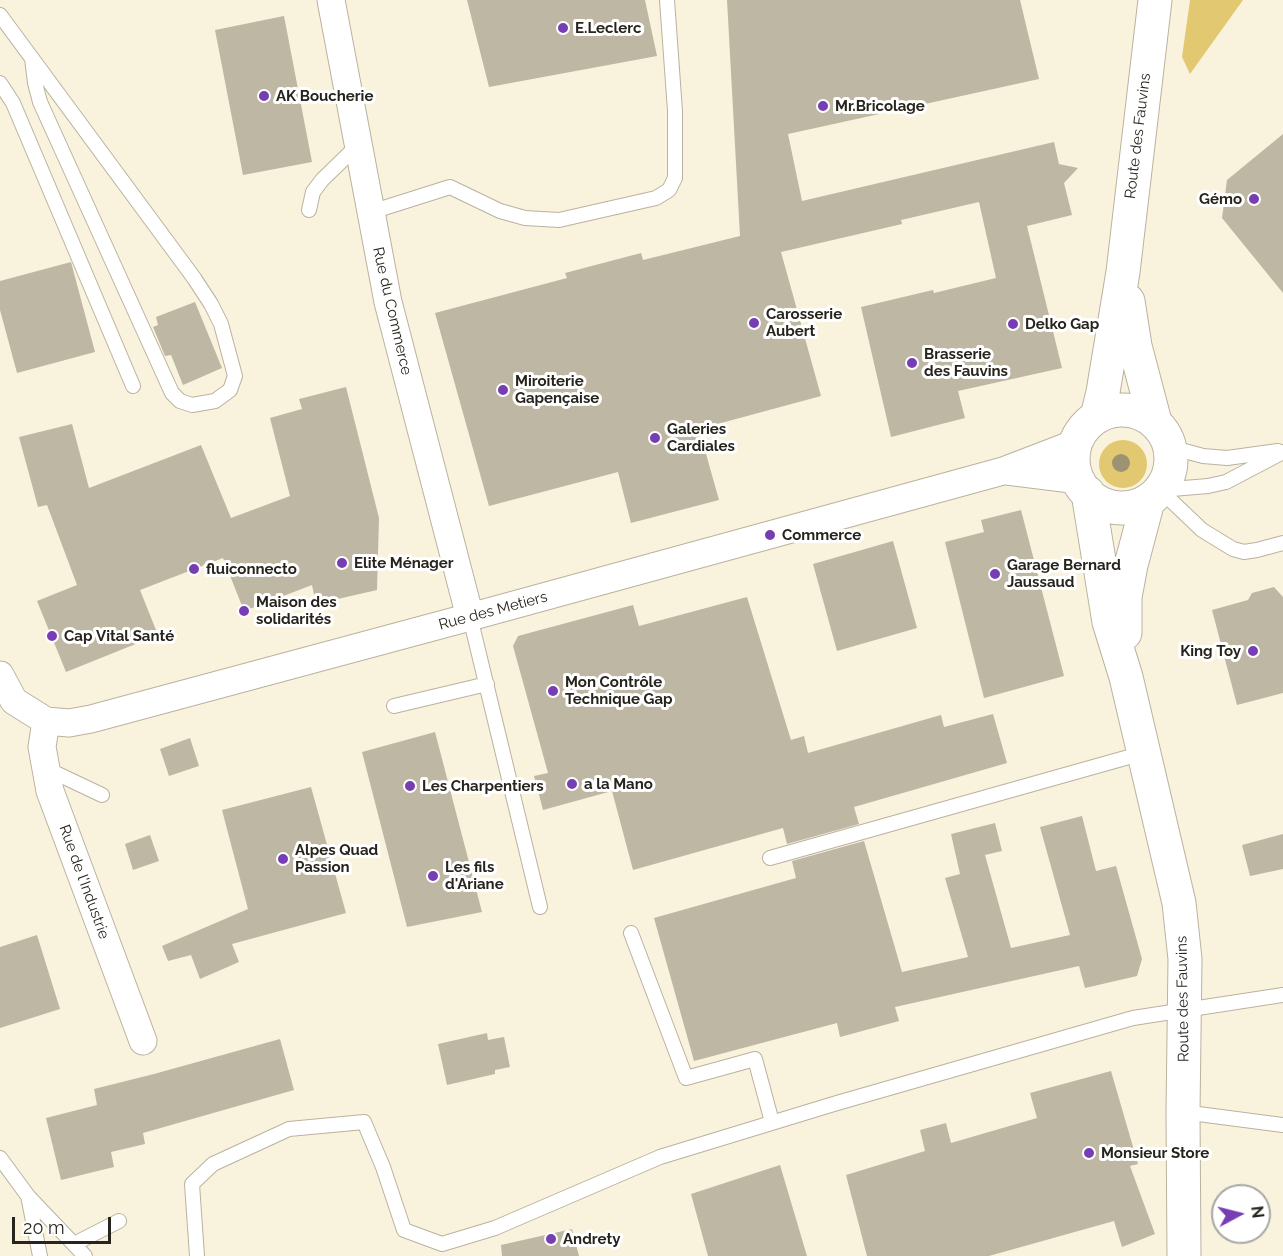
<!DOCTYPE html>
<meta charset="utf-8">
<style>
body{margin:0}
#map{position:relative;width:1283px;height:1256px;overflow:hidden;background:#f9f3de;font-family:Raleway,sans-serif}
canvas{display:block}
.north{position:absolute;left:1211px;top:1184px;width:60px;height:60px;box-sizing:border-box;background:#fff;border:2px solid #a8a7a4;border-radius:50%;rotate:83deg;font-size:16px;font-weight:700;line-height:24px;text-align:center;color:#26241c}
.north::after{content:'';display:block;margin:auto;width:21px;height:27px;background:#773eb4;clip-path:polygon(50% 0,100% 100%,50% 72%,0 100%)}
.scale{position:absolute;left:12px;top:1217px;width:99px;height:27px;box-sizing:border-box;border:3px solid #26241c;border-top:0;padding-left:8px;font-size:18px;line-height:21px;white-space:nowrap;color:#26241c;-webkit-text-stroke:4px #fff;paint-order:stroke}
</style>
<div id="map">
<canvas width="1283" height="1256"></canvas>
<div class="north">N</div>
<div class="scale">20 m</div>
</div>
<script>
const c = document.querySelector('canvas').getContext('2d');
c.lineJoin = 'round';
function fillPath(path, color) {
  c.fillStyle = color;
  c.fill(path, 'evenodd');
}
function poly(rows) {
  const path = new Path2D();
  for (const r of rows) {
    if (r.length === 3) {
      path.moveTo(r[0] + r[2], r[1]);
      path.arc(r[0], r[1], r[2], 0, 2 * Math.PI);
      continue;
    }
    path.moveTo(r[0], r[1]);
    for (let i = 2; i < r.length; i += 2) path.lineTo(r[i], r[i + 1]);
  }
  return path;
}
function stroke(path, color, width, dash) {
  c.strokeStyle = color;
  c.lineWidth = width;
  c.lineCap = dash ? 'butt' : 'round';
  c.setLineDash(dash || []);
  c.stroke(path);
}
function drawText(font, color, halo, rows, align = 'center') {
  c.font = font + ' Raleway,sans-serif';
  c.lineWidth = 6;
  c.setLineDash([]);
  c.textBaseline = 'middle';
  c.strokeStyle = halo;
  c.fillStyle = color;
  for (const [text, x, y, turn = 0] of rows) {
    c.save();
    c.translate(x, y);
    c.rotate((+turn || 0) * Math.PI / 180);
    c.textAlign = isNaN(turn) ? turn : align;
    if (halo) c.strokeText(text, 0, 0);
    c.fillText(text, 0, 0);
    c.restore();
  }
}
fillPath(poly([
 [1190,0,1243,0,1190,74,1182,57],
 [1123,464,24]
]), '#e3c872');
fillPath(poly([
 [467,0,645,0,657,56,489,87],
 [727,0,1020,0,1039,79,788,134,802,201,1054,142,1059,164,1078,168,1064,183,1072,215,1027,226,1062,368,958,391,965,418,891,437,861,307,933,290,934,293,996,278,979,202,901,220,902,224,781,252,821,396,699,429,719,500,631,523,618,472,489,506,435,313,567,278,565,273,641,253,643,260,740,236],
 [284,16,312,162,243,175,215,30],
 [1283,134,1283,293,1222,218,1227,180],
 [71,262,95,352,17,373,0,310,0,281],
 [195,302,222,368,183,385,171,355,165,356,153,327,158,325,156,317],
 [346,387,379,518,377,590,316,604,312,585,244,611,223,558,140,590,158,635,66,672,37,601,77,585,47,505,38,507,19,437,72,424,89,488,201,445,231,518,290,496,270,418,302,409,299,399],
 [1021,510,1064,676,984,698,945,542,984,532,981,520],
 [893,541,917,628,837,651,813,564],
 [1274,587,1283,597,1283,693,1237,705,1212,610,1248,600,1252,593],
 [747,597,791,740,804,736,808,753,941,715,944,727,993,714,1007,763,854,807,859,824,787,844,783,828,633,870,612,791,543,810,534,776,548,773,513,646,518,636,633,605,639,626],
 [435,732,482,912,407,927,362,752],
 [190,738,199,766,169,776,160,749],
 [311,787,346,913,232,944,239,962,200,979,191,955,168,961,162,946,248,909,222,810],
 [1082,816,1096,871,1116,866,1142,959,1137,976,1085,988,1079,966,895,1007,899,1021,840,1037,837,1023,694,1061,654,918,796,878,792,861,864,841,902,972,968,957,945,878,960,874,951,834,995,823,1002,851,985,855,1011,948,1070,935,1040,827],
 [1283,834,1283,869,1250,876,1242,845],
 [150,835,159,861,133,870,125,844],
 [37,935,60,1009,0,1028,0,947],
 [487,1033,488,1040,504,1037,510,1067,495,1070,495,1074,447,1085,438,1044],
 [280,1039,294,1090,143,1133,145,1144,111,1152,114,1167,61,1180,46,1118,97,1105,94,1089,154,1074],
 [1111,1071,1138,1164,1130,1166,1155,1234,1122,1247,1114,1221,989,1256,867,1256,846,1175,925,1151,920,1130,946,1123,951,1143,1037,1118,1030,1093],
 [780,1165,807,1256,708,1256,691,1194],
 [572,1229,579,1256,502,1256,501,1245]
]), '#bdb7a3');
const lane = poly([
 [0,15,194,278,211,304,221,324,235,376,230,390,215,401,192,405,180,401,172,393,40,102,35,83,32,58],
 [0,83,13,103,133,386],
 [309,210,313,192,322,180,358,145],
 [371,212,450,187,500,211,525,218,559,220,656,198,669,190,675,178,675,111,667,0],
 [1170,447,1203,456,1227,458,1278,451],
 [1160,490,1202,530,1233,549,1244,552,1257,550,1283,543],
 [1160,490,1208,486,1226,482,1283,452],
 [470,617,540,907],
 [394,706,487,684],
 [45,768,102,795],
 [770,858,1143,753],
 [631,933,686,1078,755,1059,772,1122],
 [1183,1112,1283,1125],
 [0,1158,28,1196,40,1256],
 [28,1196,85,1256],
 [74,1244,119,1221],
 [197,1256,192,1184,213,1164,289,1129,364,1122,383,1167,404,1230,442,1244,495,1228,660,1157,837,1103,1133,1018,1283,995]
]);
const street = poly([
 [331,0,388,302,470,617],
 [1007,471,1079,480],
 [0,675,14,701,46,721,69,723,91,719,470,617,1003,471,1076,443],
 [46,721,42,747,50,791,143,1041]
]);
const secondary = poly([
 [1128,301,1135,346,1155,422],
 [1122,459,49],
 [1097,417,1103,392,1123,272,1155,0],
 [1088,493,1109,622,1126,677,1179,903,1185,959,1183,1112,1184,1256],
 [1125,633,1125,597,1131,565,1148,501]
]);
stroke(lane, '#b9b29f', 16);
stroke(street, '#b9b29f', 29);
stroke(secondary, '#b9b29f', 35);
stroke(lane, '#fff', 14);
stroke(street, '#fff', 27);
stroke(secondary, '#fff', 33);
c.fillStyle = '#9c9373';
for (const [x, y] of [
 [1121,463]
]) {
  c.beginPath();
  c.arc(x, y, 9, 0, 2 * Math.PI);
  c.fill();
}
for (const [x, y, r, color] of [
 [563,28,6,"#773eb4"],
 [264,96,6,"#773eb4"],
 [823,106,6,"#773eb4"],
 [1254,199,6,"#773eb4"],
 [754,323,6,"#773eb4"],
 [1013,324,6,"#773eb4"],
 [912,363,6,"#773eb4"],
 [503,390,6,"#773eb4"],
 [655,438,6,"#773eb4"],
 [770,535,6,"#773eb4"],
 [342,563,6,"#773eb4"],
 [194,569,6,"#773eb4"],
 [995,574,6,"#773eb4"],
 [244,611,6,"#773eb4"],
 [52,636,6,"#773eb4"],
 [1253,651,6,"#773eb4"],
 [553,691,6,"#773eb4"],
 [572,784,6,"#773eb4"],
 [410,786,6,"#773eb4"],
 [283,859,6,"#773eb4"],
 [433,876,6,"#773eb4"],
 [1089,1153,6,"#773eb4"],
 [551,1239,6,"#773eb4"]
]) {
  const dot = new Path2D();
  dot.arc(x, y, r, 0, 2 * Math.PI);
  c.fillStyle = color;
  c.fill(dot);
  stroke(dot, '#fff', 2);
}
drawText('bold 15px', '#26241c', '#fff', [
 ["E.Leclerc",575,28],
 ["AK Boucherie",276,96],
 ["Mr.Bricolage",835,106],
 ["Gémo",1242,199,"right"],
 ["Carosserie",766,314],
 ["Aubert",766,331],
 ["Delko Gap",1025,324],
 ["Brasserie",924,354],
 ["des Fauvins",924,371],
 ["Miroiterie",515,381],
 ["Gapençaise",515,398],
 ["Galeries",667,429],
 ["Cardiales",667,446],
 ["Commerce",782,535],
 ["Elite Ménager",354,563],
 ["Garage Bernard",1007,565],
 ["Jaussaud",1007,582],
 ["fluiconnecto",206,569],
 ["Maison des",256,602],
 ["solidarités",256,619],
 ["Cap Vital Santé",64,636],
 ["King Toy",1241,651,"right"],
 ["Mon Contrôle",565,682],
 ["Technique Gap",565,699],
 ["a la Mano",584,784],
 ["Les Charpentiers",422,786],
 ["Alpes Quad",295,850],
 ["Passion",295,867],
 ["Les fils",445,867],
 ["d'Ariane",445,884],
 ["Monsieur Store",1101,1153],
 ["Andrety",563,1239]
], 'left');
drawText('15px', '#26241c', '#fff', [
 ["Route des Fauvins",1138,136,-83],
 ["Rue du Commerce",392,311,77],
 ["Rue des Metiers",493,611,-15],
 ["Rue de l'Industrie",84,882,70],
 ["Route des Fauvins",1183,999,-91]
]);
</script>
